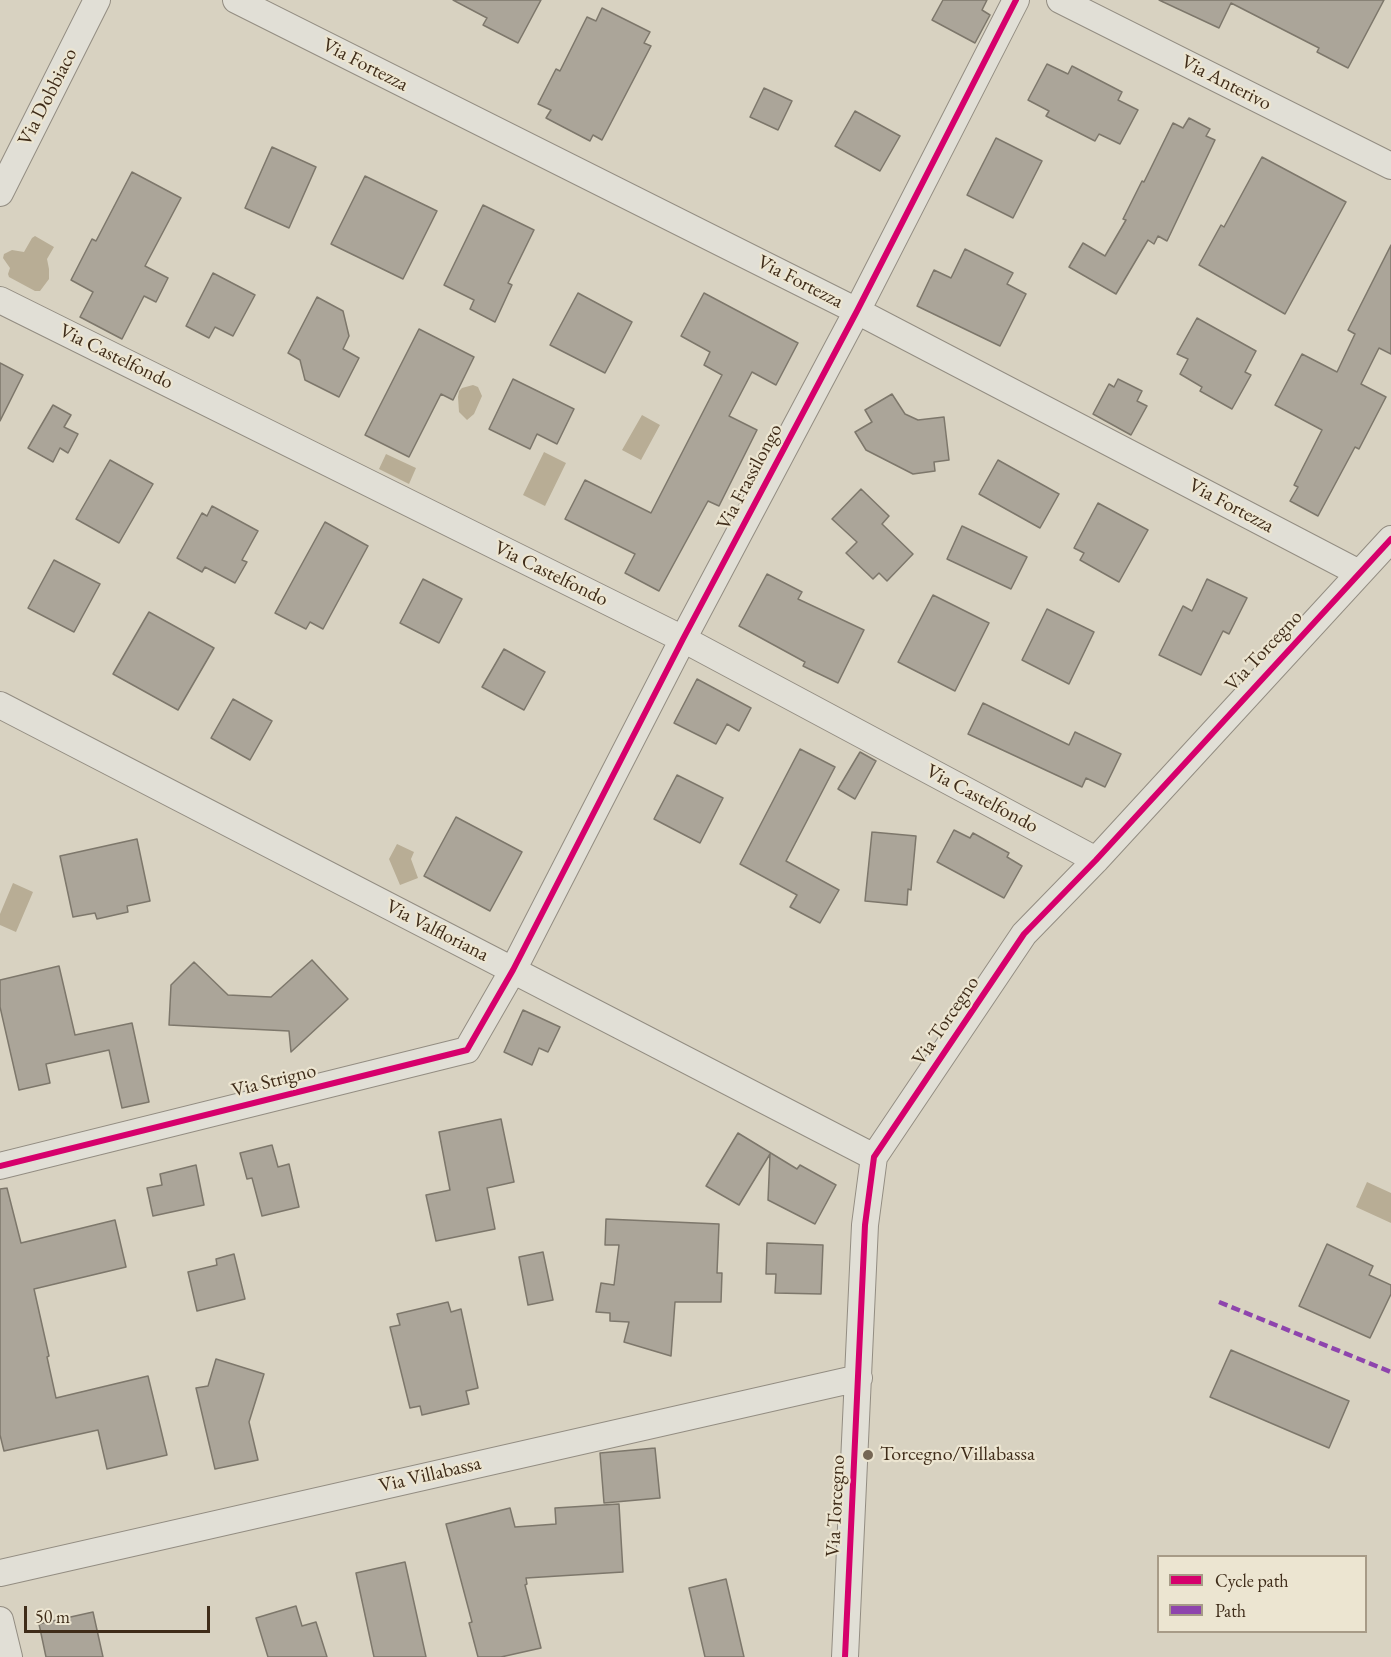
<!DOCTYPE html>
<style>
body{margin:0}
#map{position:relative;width:1391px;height:1657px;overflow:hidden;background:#d8d2c1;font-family:"EB Garamond",serif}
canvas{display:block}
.legend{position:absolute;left:1157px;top:1555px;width:210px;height:78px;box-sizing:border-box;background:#ece5d1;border:2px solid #a79b87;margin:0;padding:8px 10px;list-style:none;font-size:18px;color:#3f2c19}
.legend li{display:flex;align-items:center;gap:12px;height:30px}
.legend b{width:30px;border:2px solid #a79b87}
.scale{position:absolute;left:24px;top:1606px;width:186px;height:27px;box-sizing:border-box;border:3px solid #3f2c19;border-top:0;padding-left:8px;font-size:18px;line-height:21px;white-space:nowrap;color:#3f2c19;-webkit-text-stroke:4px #ece5d1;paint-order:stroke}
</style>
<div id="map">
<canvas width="1391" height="1657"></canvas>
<ul class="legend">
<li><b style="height:8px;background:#d6006c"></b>Cycle path</li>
<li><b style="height:8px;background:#8e44ad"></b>Path</li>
</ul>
<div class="scale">50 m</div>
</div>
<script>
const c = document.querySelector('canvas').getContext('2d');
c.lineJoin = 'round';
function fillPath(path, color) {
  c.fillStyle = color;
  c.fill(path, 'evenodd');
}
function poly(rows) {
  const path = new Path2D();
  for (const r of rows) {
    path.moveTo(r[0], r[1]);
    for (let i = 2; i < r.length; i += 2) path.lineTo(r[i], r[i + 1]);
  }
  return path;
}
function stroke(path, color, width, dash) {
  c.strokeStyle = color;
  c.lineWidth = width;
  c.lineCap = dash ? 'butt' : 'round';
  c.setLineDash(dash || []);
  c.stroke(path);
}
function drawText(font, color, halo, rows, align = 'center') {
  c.font = font + ' "EB Garamond",serif';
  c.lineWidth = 4.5;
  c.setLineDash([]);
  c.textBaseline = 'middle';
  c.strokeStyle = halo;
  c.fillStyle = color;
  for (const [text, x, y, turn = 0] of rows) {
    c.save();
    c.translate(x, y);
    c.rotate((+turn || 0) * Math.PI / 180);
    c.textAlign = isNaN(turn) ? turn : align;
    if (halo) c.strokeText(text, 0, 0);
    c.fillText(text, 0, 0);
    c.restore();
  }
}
fillPath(poly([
 [35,236,54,247,47,259,49,269,49,279,40,291,35,291,9,277,8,274,10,268,3,258,4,254,12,250,24,252,32,238],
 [473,385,478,387,482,396,474,414,467,420,459,412,458,397,459,391,462,388],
 [642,415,660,425,641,460,622,450],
 [544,452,566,463,545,506,523,495],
 [386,454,416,468,409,484,379,469],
 [397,844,414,852,411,859,418,878,400,885,389,859],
 [13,883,33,892,16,932,0,925,0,914],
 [1367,1182,1391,1193,1391,1223,1356,1207]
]), '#b8ad95');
const building = poly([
 [453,0,541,0,518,43,483,25,487,18,453,0],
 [943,0,987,0,982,10,990,15,975,43,932,20,943,0],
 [1159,0,1384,0,1348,68,1317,52,1319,48,1231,3,1219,28,1159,0],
 [602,8,650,32,644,43,651,46,602,140,593,135,590,141,546,118,551,110,538,104,556,69,560,71,587,17,596,21,602,8],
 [1047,64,1068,74,1072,66,1122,92,1118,100,1138,110,1120,144,1099,134,1095,141,1046,116,1049,111,1028,100,1047,64],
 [764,88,792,101,778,130,750,117,764,88],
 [855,111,900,136,880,171,835,146,855,111],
 [1189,118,1210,129,1206,136,1215,140,1167,241,1158,236,1154,244,1148,240,1116,294,1069,267,1083,243,1105,256,1126,220,1123,219,1142,181,1144,182,1173,123,1183,128,1189,118],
 [996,138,1042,161,1013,218,967,195,996,138],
 [272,147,316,167,289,228,245,208,272,147],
 [1262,157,1346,202,1285,314,1199,265,1221,225,1224,227,1262,157],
 [132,172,181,198,145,266,168,278,156,302,144,296,122,339,80,317,93,292,71,280,92,239,96,241,132,172],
 [365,176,437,211,403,279,331,244,365,176],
 [483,205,534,230,508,283,512,285,495,322,470,309,474,300,444,285,483,205],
 [1391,245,1391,354,1379,348,1361,384,1386,397,1359,449,1355,447,1318,516,1290,501,1298,487,1294,485,1322,430,1275,405,1302,354,1337,372,1355,334,1348,330,1391,245],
 [965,249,1013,273,1007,284,1026,294,1000,346,917,306,934,270,951,278,965,249],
 [213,273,255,295,233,336,215,327,209,338,186,326,213,273],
 [578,293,632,322,605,373,550,345,578,293],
 [704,293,798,343,776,385,752,372,729,416,757,430,719,506,708,501,659,591,625,573,635,554,565,519,585,480,651,513,722,375,704,365,710,352,681,336,704,293],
 [317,297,343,311,349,336,343,349,359,358,339,397,305,380,300,360,288,353,317,297],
 [1197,318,1256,351,1245,372,1251,375,1232,409,1200,391,1202,387,1180,374,1188,359,1177,354,1197,318],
 [419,329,474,357,453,400,441,394,409,457,365,435,419,329],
 [0,363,23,375,0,421,0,363],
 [513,379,574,409,557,444,537,434,530,449,489,429,513,379],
 [1118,379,1142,391,1137,401,1147,406,1131,435,1093,414,1109,384,1114,387,1118,379],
 [892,394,905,414,918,420,944,417,949,460,934,462,935,471,913,474,866,450,855,432,872,422,865,410,892,394],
 [53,405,71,415,64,427,78,434,68,453,60,448,53,462,28,448,53,405],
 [110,460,153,484,119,543,76,519,110,460],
 [998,460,1059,494,1040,528,979,494,998,460],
 [861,489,889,516,882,524,913,554,887,581,879,573,873,579,846,553,857,542,832,519,861,489],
 [1098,503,1148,530,1119,582,1080,560,1084,553,1074,548,1098,503],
 [212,506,258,531,242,560,247,562,235,583,205,567,202,572,177,558,202,513,207,516,212,506],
 [325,522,368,546,323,629,310,622,306,629,275,613,325,522],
 [962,526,1027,557,1011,589,947,559,962,526],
 [54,560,100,584,74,632,28,608,54,560],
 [767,574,802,592,798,599,864,630,838,683,803,666,805,662,739,626,767,574],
 [423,579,462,599,439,643,400,623,423,579],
 [1207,579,1247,598,1229,634,1223,631,1201,675,1159,655,1183,606,1192,611,1207,579],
 [933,595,989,623,955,691,898,662,933,595],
 [1047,609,1094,632,1069,684,1022,660,1047,609],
 [149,612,214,648,178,710,113,674,149,612],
 [504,649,545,672,524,710,482,687,504,649],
 [697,679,751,708,739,731,727,724,716,744,674,723,697,679],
 [233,699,272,721,250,760,211,738,233,699],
 [983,703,1069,745,1075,732,1121,754,1105,787,1086,778,1082,787,968,734,983,703],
 [800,749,835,767,786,861,839,890,820,923,790,907,797,895,740,864,800,749],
 [860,752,876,761,855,799,838,789,860,752],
 [677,775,723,798,700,843,654,819,677,775],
 [456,817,522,852,490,911,424,876,456,817],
 [954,830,970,838,973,833,1009,853,1007,857,1022,866,1004,898,937,862,954,830],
 [872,832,916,836,911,890,908,889,907,905,865,901,872,832],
 [137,839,150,901,127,906,128,912,97,919,95,913,73,917,60,856,137,839],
 [312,960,348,999,291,1052,289,1031,169,1025,171,985,194,962,228,995,271,997,312,960],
 [59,966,75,1035,132,1023,149,1102,122,1108,109,1050,46,1064,50,1083,19,1090,0,1007,0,980,59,966],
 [523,1010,560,1027,548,1052,539,1048,532,1065,504,1052,523,1010],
 [501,1119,514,1182,487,1188,495,1229,436,1241,426,1195,450,1190,439,1132,501,1119],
 [738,1133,797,1169,800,1165,836,1185,815,1224,768,1200,770,1154,739,1205,706,1186,738,1133],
 [272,1145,278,1167,289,1164,299,1207,262,1216,252,1178,247,1179,240,1153,272,1145],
 [196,1165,204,1205,153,1216,147,1188,162,1185,160,1174,196,1165],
 [7,1188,21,1243,115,1220,126,1267,34,1289,49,1356,47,1357,56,1398,148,1376,167,1455,107,1469,98,1430,4,1451,0,1435,0,1189,7,1188],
 [606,1219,719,1224,717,1273,722,1273,721,1302,675,1302,671,1356,624,1342,629,1322,610,1321,610,1313,596,1312,601,1283,614,1285,619,1245,605,1245,606,1219],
 [767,1243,823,1245,821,1294,775,1293,776,1274,766,1274,767,1243],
 [1327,1244,1373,1266,1369,1275,1391,1285,1391,1294,1370,1338,1299,1306,1327,1244],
 [543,1252,553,1300,528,1305,519,1257,543,1252],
 [234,1254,245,1299,197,1311,188,1272,217,1265,216,1259,234,1254],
 [448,1302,451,1312,461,1309,478,1388,466,1391,469,1404,422,1415,420,1406,410,1408,390,1327,400,1325,397,1314,448,1302],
 [1231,1350,1349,1401,1329,1448,1210,1397,1231,1350],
 [216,1359,264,1374,249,1422,258,1460,215,1469,196,1388,208,1386,216,1359],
 [655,1448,660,1498,604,1503,600,1453,655,1448],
 [619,1504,623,1572,526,1578,527,1584,525,1585,541,1648,501,1657,478,1657,469,1623,472,1622,446,1524,510,1508,515,1527,556,1524,555,1508,619,1504],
 [405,1562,426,1657,374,1657,356,1573,405,1562],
 [726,1579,744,1657,705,1657,689,1588,726,1579],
 [296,1606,302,1626,316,1622,327,1657,268,1657,256,1618,296,1606],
 [93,1612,103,1657,46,1657,39,1624,93,1612]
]);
fillPath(building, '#aba599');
stroke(building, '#7d776b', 1.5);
const minor = poly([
 [236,0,857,311,1359,573],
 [1060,0,1391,166],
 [0,193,97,0],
 [0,300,683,639,1096,860],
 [0,705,874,1157],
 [0,1166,467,1050,513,970,683,639,857,311,1016,0],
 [0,1573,859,1378],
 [0,1620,9,1657],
 [845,1657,865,1225,874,1157,1024,934,1096,860,1391,539]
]);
stroke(minor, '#938d82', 28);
stroke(minor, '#e1dfd6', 26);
stroke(poly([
 [1219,1302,1391,1372]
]), '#8e44ad', 4.5, [9, 4.5]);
stroke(poly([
 [0,1166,467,1050,513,970,683,639,857,311,1016,0],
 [845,1657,865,1225,874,1157,1024,934,1096,860,1391,539]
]), '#d6006c', 6);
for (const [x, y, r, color] of [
 [868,1455,6,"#756654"]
]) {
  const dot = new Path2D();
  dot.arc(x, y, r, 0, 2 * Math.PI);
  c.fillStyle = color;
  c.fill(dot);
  stroke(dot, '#ece5d1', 2);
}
drawText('20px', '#3f2c19', '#ece5d1', [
 ["Via Fortezza",365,65,27],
 ["Via Anterivo",1226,83,27],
 ["Via Dobbiaco",48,97,-63],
 ["Via Fortezza",800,282,27],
 ["Via Castelfondo",116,357,26],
 ["Via Frassilongo",750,477,-62],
 ["Via Fortezza",1231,506,28],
 ["Via Castelfondo",551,574,26],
 ["Via Torcegno",1264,651,-47],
 ["Via Castelfondo",982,799,28],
 ["Via Valfloriana",437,931,27],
 ["Via Torcegno",946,1021,-56],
 ["Via Strigno",274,1081,-14],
 ["Via Villabassa",430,1475,-13],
 ["Via Torcegno",836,1506,-87]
]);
drawText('20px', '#3f2c19', '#ece5d1', [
 ["Torcegno/Villabassa",880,1455]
], 'left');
</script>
